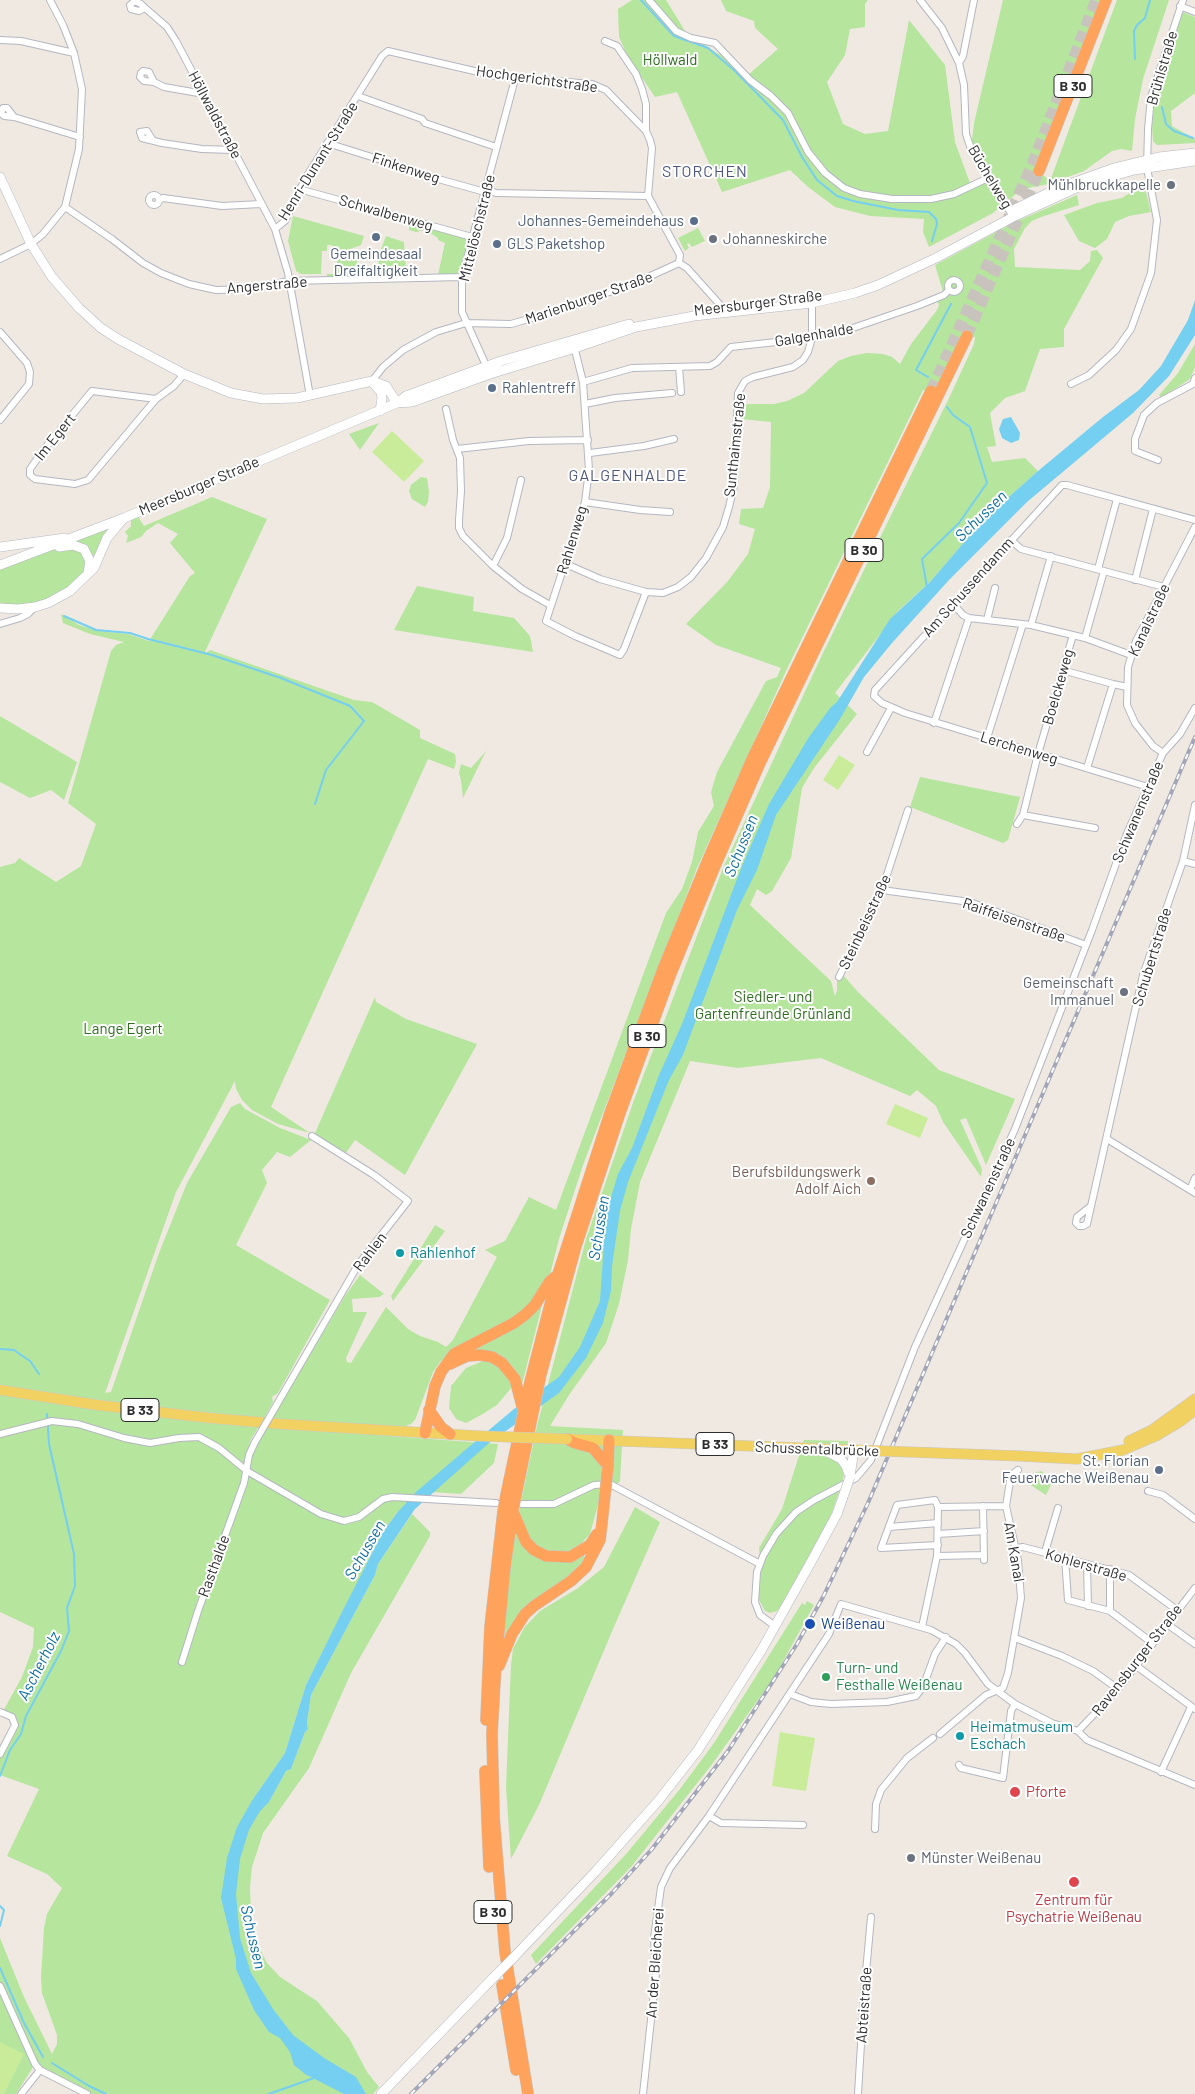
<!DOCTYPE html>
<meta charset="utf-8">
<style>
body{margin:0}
canvas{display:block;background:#efe9e1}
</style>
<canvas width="1195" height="2094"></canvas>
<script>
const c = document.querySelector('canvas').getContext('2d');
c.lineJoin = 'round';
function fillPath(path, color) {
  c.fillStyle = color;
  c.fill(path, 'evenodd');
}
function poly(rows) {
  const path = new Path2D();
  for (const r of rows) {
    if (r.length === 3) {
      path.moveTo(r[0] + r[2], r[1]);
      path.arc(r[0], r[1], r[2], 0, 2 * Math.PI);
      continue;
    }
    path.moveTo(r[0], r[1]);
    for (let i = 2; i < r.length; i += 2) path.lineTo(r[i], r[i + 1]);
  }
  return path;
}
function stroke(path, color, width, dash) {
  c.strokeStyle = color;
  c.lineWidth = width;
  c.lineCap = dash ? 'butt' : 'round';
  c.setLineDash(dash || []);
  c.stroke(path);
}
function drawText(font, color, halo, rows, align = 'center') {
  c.font = font + ' Barlow,sans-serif';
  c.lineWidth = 4;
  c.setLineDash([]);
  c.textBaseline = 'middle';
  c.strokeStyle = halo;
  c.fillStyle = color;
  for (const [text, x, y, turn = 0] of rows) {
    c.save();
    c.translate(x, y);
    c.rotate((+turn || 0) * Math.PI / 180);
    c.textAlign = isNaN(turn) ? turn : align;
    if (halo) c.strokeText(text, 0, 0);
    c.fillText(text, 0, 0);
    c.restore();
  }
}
fillPath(poly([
 [632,0,666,0,685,31,715,52,738,64,749,74,778,49,755,28,754,21,726,11,721,0,868,0,865,4,865,27,850,29,845,55,827,82,843,124,865,134,888,131,909,20,945,65,955,142,971,186,988,178,1005,203,993,213,929,247,923,232,924,219,870,216,835,207,808,187,790,170,722,192,677,92,655,97,628,57,619,37,618,9],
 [1003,0,1102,0,1036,169,1050,181,1117,0,1169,0,1143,79,1135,119,1132,151,1121,149,1112,151,1084,171,1049,184,1028,188,1018,192,1009,200,987,168,976,159,971,149,974,123],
 [1183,12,1195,17,1195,93,1171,111,1172,126,1195,139,1195,143,1157,145,1153,141,1152,124,1156,94,1162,67],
 [1144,184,1151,212,1129,216,1115,222,1107,239,1095,248,1079,241,1064,215,1097,203,1122,198],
 [1077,195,1079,205,1041,217,1032,221,1025,228,1014,249,1015,267,1080,270,1090,261,1091,251,1097,250,1103,258,1064,329,1064,347,1040,349,1025,391,1005,398,990,413,996,446,987,447,992,462,1025,458,1038,471,984,519,930,582,898,611,835,693,857,714,814,768,802,788,791,858,772,891,766,895,757,889,750,905,831,981,835,996,837,991,837,981,843,975,858,992,939,1070,1015,1099,986,1165,966,1118,960,1120,982,1169,981,1177,943,1122,936,1106,917,1090,910,1096,821,1058,738,1068,690,1061,640,1182,631,1229,628,1260,619,1304,606,1343,569,1395,550,1426,623,1430,620,1481,598,1505,590,1534,576,1549,587,1559,504,1643,505,1618,515,1529,537,1426,586,1239,634,1100,723,868,822,655,950,396,974,344,975,337,963,336,937,391,923,390,786,671,697,868,583,1165,559,1239,520,1392,502,1363,454,1351,440,1362,433,1372,415,1420,411,1424,403,1427,271,1420,283,1396,285,1397,345,1296,360,1275,384,1294,379,1297,352,1299,353,1312,367,1312,346,1358,347,1362,351,1363,386,1307,408,1329,420,1336,438,1342,446,1347,453,1340,497,1257,485,1250,505,1241,529,1197,556,1210,666,913,682,889,692,862,698,832,714,806,711,792,717,772,766,681,777,677,781,668,716,645,686,624,728,581,748,554,755,529,739,524,741,509,763,508,770,487,771,422,741,419,741,404,774,404,787,401,804,393,838,361,851,356,867,353,883,354,892,357,900,364,911,344,937,310,939,305,936,299,944,295,935,265,1015,222],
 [293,216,364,236,361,245,350,249,354,261,358,259,353,277,327,277,327,274,337,274,337,251,332,251,332,245,327,245,327,251,322,251,321,274,301,274,296,271,288,241],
 [410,220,472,237,462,277,437,279,445,243,438,240,438,238,425,230,416,232,409,230],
 [698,228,705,241,692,247,689,243,687,244,689,248,685,251,678,238],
 [386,236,404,242,406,271,399,271,399,276,366,275,366,272,376,272,378,268,380,252],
 [1195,344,1195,367,1190,379,1161,398,1159,395,1178,373],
 [379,423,360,450,349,434],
 [421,477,427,478,429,492,428,502,425,507,412,499,409,491,411,485],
 [212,497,267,519,204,654,210,650,354,700,372,702,420,730,420,738,455,754,456,762,454,769,428,759,271,1107,310,1133,278,1124,252,1110,242,1100,236,1089,235,1081,176,1192,105,1393,111,1392,159,1253,187,1183,231,1107,240,1103,245,1109,280,1128,311,1140,290,1157,277,1152,262,1170,267,1183,236,1245,330,1300,278,1393,272,1397,273,1402,264,1418,125,1404,0,1385,0,867,15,863,19,858,56,882,81,866,96,824,68,803,111,651,116,645,124,642,90,634,63,623,61,614,79,625,98,631,128,634,149,641,190,576,195,573,170,543,178,534,158,523,146,531,141,537,126,543,128,536,125,532,131,526,131,520,141,514,139,518,144,526],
 [114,526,94,564,92,555,88,548,70,543],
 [71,548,82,552,88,567,75,586,33,605,0,605,0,568,56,549],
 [417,586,474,597,473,611,514,618,530,636,533,652,394,630],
 [0,716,77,762,64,800,51,790,30,798,0,782],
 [486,751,463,798,461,780,459,773,461,764,471,768],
 [920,777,1020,797,1008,840,1003,843,910,807],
 [375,997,376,1002,406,1019,477,1044,405,1175,355,1140,345,1154,317,1135,315,1137,315,1133],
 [435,1225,445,1231,393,1301,391,1296],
 [483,1361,497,1363,512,1380,512,1387,497,1405,481,1415,466,1423,456,1419,449,1408,451,1386,466,1368],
 [0,1394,259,1426,251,1439,246,1455,251,1458,267,1427,498,1444,494,1463,461,1494,431,1492,397,1513,383,1532,306,1685,285,1753,253,1799,269,1802,286,1771,291,1769,305,1732,308,1729,307,1722,311,1695,375,1575,378,1564,412,1514,430,1532,430,1536,351,1673,309,1768,263,1833,252,1867,250,1887,251,1914,258,1945,267,1963,280,1977,317,2001,349,2038,367,2072,379,2087,373,2094,90,2094,35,2064,16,2094,0,2094,0,1938,24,1997,52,2054,57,2044,57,2035,42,1993,41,1977,44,1928,47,1914,62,1888,47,1874,7,1856,39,1789,0,1775,0,1754,14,1721,2,1713,22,1677,33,1647,34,1628,0,1612],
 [804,1440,848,1441,843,1480,828,1524,781,1606,777,1611,770,1613,765,1611,758,1598,761,1569,759,1548,782,1509],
 [1041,1471,1054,1479,1046,1495,1029,1484,1032,1474],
 [635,1507,660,1522,613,1629,539,1805,511,1859,506,1787,511,1665,513,1649,524,1628,540,1611,578,1588,604,1567],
 [807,1601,814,1605,775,1676,713,1763,631,1867,536,1964,531,1955,627,1853,680,1789,714,1743,802,1603,805,1605]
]), '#b6e59e');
fillPath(poly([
 [392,431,424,461,404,482,372,452],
 [839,755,855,765,838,790,823,780],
 [895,1104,928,1118,920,1138,886,1124],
 [780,1732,815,1738,806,1791,772,1786],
 [0,2042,24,2054,4,2094,0,2094]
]), '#c9ec9a');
fillPath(poly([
 [1195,300,1195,335,1169,376,1133,413,1027,502,949,580,892,643,864,677,840,719,776,815,757,870,737,910,683,1055,669,1080,628,1182,620,1211,612,1266,611,1291,603,1323,586,1358,559,1393,489,1443,415,1509,378,1564,375,1575,311,1695,307,1722,308,1729,305,1732,291,1769,286,1771,269,1802,260,1811,249,1830,240,1859,236,1894,240,1938,251,1973,273,2009,293,2035,324,2058,356,2077,366,2094,344,2094,305,2074,294,2065,290,2052,280,2038,269,2032,254,2010,236,1969,236,1959,221,1898,227,1858,237,1827,253,1799,285,1753,306,1685,343,1610,383,1532,397,1513,416,1492,470,1446,514,1409,559,1377,580,1347,600,1301,606,1214,618,1174,632,1148,659,1075,682,1024,742,866,769,804,809,737,831,707,837,702,890,619,930,582,984,519,1038,471,1103,417,1139,390,1161,366,1188,320],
 [1011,417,1020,433,1019,440,1011,443,1002,438,999,429,1003,419]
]), '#75cff0');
stroke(poly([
 [641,0,674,36,708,48,734,70,783,120,802,157,817,180,837,196,853,201,898,210,929,212,936,219,937,224,932,241],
 [1135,59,1134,31,1137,25,1145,18,1150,0],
 [1162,107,1166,124,1174,131,1193,138],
 [928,377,916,370,951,304],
 [927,587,922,559,959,523,987,483,970,427,953,415,947,407],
 [64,616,96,630,130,633,148,639,212,655,281,678,350,706,364,721,326,770,315,804],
 [0,1349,14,1350,21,1355,30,1361,39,1374],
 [0,1776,10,1750,21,1734,26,1716,61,1651,69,1631,67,1608,75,1586,74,1554,49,1444,47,1414],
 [0,1906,4,1910,0,1926],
 [0,1968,24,2023,43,2057],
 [52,2063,89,2086,106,2094],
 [269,2094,314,2078]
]), '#75cff0', 2);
stroke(poly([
 [967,336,1039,171],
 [931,391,1031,167,1096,0]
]), '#c8c4bd', 11, [11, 5.5]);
const street = poly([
 [649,0,676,31,691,38,715,43,750,80,771,96,788,113,808,152,825,173,844,188,860,194,892,199,931,199,954,194,988,178],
 [920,0,942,28,959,63,964,85,966,134,971,149,1012,215],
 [135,1,141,4,145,8,139,11,131,9,130,5,135,1],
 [1180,6,1195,12],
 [145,8,167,27,176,41,275,229,288,273,310,396],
 [0,40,21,41,74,53],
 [605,41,617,46,636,74,642,89,646,104,646,131],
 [959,63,963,56,974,0],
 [154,82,149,72,143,71,141,73,140,77,144,81,154,82,164,87,204,94],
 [358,96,422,119,425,123,496,147],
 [14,117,7,108,3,108,1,113,4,116,14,117,80,137],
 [152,139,147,131,140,132,142,138,162,143,202,149,233,150],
 [327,143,410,169,413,172,485,192],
 [299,189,472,237],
 [486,189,496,193,648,196],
 [154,200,5],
 [159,200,163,198,222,206,261,204],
 [65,207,112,239,143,263,161,273,189,284,216,290,250,289,289,281,462,277],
 [275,229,285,221,305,179,382,56,388,51,496,76,592,84,606,90,646,131,650,140,652,148,648,196,680,255,679,263],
 [0,259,31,244,43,234,65,207,79,149,82,89,74,53,63,25,50,0],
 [679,263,687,268,722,307],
 [954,286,6],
 [0,332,27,363,30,372,29,384,0,420],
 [574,346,583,382,589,470,585,502,546,621,575,636,620,655,624,649,646,592],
 [679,367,681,392],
 [488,370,462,312,462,277,515,79],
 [372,381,383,367,403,350,436,332,466,323,511,324,567,308,646,278,679,263],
 [583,382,632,368,710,366,717,362,731,347,812,338,847,330,917,306,944,295,949,290],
 [1071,384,1089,375,1116,350,1131,329,1151,273,1157,220,1147,168,1148,129,1151,97,1183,0],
 [156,399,88,480,75,484,35,479,30,475,30,469,45,448,92,391,156,399,174,386,184,374],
 [585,404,615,398,672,393],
 [446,409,453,440,460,458,461,491,459,520,459,528,463,536,493,566,522,589,550,605],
 [457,449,529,441,588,440],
 [590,453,644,446,674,439],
 [1158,460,1135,451,1135,439,1144,415,1157,403,1193,384,1195,378],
 [585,502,640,510,670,512],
 [1011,540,1021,549,1164,587],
 [566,564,600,579,646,592,663,593,678,587,691,577,706,558,723,527,729,507,734,486,738,393,745,381,753,377,793,367,803,360,808,352,812,338,812,303],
 [493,566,507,538,521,480],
 [1098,569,1117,499],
 [1135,580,1153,509],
 [953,604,963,615,969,618,1031,625,1085,638,1131,655],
 [987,620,995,588],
 [0,624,20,618,28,614,35,607],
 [1031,625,1051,556],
 [1085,638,1104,571],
 [1062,670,1113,684],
 [934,723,969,618],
 [987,738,1023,624],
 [867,752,891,708],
 [1163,753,1153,746,1135,723,1127,705,1128,667,1136,641,1195,527],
 [1087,768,1113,684,1127,687],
 [1148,787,905,713,882,703,874,696,875,690,1062,485,1067,485,1195,520],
 [1023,815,1095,828],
 [1017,824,1023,815,1038,754,1073,635],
 [1183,861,1195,864],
 [882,890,970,902,1086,945],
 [839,977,882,890,908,810],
 [1107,1139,1195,1193],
 [1190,1190,1195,1178],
 [1091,1206,1077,1217,1076,1223,1079,1226,1083,1226,1087,1224,1143,975,1183,861,1195,805],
 [276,1406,358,1265,408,1201,374,1175,312,1136],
 [0,1434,52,1421,78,1424,124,1438,150,1443,179,1438,199,1437,219,1448,247,1471,321,1514,344,1521,359,1517,383,1499,392,1497,496,1503],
 [1148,1491,1163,1495,1195,1519],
 [522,1504,554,1504,594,1485,610,1484,760,1564],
 [983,1506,984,1560],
 [889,1527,938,1523],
 [938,1534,984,1531],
 [938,1545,881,1548,897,1505,935,1500,938,1507],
 [1016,1548,1023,1547,1129,1575,1177,1610],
 [1045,1552,1058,1508],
 [937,1556,984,1555],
 [1065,1558,1068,1600,1110,1611,1151,1642],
 [1087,1564,1088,1606],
 [1110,1569,1110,1611],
 [1167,1624,1195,1644],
 [775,1626,760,1615,755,1602,757,1572,763,1556,776,1534,796,1512,814,1500,856,1478,871,1460,915,1347,1015,1129,1092,930,1126,836,1163,753,1180,734,1195,708],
 [922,1627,937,1556,938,1507,1006,1506],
 [1015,1638,1062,1656,1093,1671,1118,1689],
 [182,1662,198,1611,244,1483,249,1455,255,1442],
 [1135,1665,1195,1709],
 [790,1694,811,1702,831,1704,887,1702,916,1696,923,1687,935,1654,946,1637],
 [0,1712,12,1717,15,1725,0,1754],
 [1078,1731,1118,1689,1195,1588],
 [940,1734,986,1695,1003,1688,1008,1673,1021,1598,1018,1560,1006,1506,1011,1475,1018,1470],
 [959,1765,961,1768,1003,1778,1011,1711,1015,1704],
 [1161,1772,1191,1707],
 [709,1816,721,1823,803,1825],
 [875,1829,876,1804,881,1790,907,1758,933,1738],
 [0,1986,35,2064,40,2070,87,2094],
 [21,2094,40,2070],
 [643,2094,656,1973,654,1938,661,1887,670,1868,709,1816,829,1634,841,1604,931,1630,956,1644,965,1653,988,1684,1015,1704,1052,1723,1078,1731,1087,1740,1195,1785],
 [858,2094,864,1994,871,1917]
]);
const secondary = poly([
 [0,177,31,244,52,277,79,308,101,328,118,339,184,374,231,393,263,399,297,398,372,381,386,386,397,403],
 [1013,210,1056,189,1114,168,1159,157,1195,153],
 [372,382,381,392,382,398,380,411],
 [397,403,406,396,501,361,629,324],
 [0,547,65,538],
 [59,547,73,545,84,549,90,561,88,573],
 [0,565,124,518,397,403,412,402,490,374,575,348,636,327,694,316,812,303,855,293,878,285,936,258,1013,217,1085,184,1134,170,1195,161],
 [0,608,18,609,35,607,48,603,70,591,94,568,107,538,123,519],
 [822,1449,841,1459,846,1466,850,1477],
 [850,1476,854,1450],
 [514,1957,596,1871,659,1800,698,1750,761,1651,811,1562],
 [381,2094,493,1978]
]);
const primary = poly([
 [0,1390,97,1405,210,1418,281,1424,479,1436],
 [568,1439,854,1450],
 [1129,1441,1152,1430,1195,1399],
 [1020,1456,1077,1459,1123,1450,1156,1436,1181,1421,1195,1410]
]);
const highway = poly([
 [1039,171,1106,0],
 [450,1364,467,1356,480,1355,492,1357,502,1363,515,1379,522,1406],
 [429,1410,441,1427,450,1434],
 [425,1433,435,1386,441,1372,454,1354,514,1323,526,1314,535,1305,550,1281,555,1277],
 [567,1439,575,1443,593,1448,608,1466],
 [608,1466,609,1440],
 [506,1495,530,1382,558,1274,610,1113,663,969,707,862,753,757,931,391],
 [516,1495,541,1374,576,1246,620,1113,670,976,715,866,760,763,967,336],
 [513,1510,505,1567,496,1662,492,1734,494,1817,505,1952,528,2094],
 [514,1514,526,1542,534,1550,546,1556,570,1557,590,1545,597,1534],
 [499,1666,512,1634,525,1614,534,1606,571,1581,586,1567,600,1540,602,1523],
 [486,1720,490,1627,503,1512],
 [485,1771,489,1867],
 [502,1985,516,2070]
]);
stroke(street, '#b4b7c1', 8);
stroke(secondary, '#b4b7c1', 10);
stroke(primary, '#c9c9c9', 11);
stroke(highway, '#c9c9c9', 12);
stroke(street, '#fff', 6);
stroke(secondary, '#fff', 9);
stroke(primary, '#f2d163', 10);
stroke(highway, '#ffa35c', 11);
const rail = poly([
 [411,2094,612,1893,652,1849,728,1751,797,1644,823,1597,868,1503,1195,737]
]);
stroke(rail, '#a3a6b8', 4);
stroke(rail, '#fff', 2, [5.5]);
const streetBridge = poly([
 [255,1442,276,1406]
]);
const secondaryBridge = poly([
 [811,1562,837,1514,850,1477],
 [493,1978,514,1957]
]);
const primaryBridge = poly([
 [479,1436,567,1439],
 [854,1450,1020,1456]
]);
const highwayBridge = poly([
 [513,1510,516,1495],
 [503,1512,506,1495],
 [602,1523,608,1466]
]);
stroke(streetBridge, '#b4b7c1', 8, []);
stroke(secondaryBridge, '#b4b7c1', 10, []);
stroke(primaryBridge, '#c9c9c9', 11, []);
stroke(highwayBridge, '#c9c9c9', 12, []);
stroke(streetBridge, '#fff', 6);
stroke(secondaryBridge, '#fff', 9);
stroke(primaryBridge, '#f2d163', 10);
stroke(highwayBridge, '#ffa35c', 11);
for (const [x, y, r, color] of [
 [1171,185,5,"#6b7280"],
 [694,221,5,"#5c6f8a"],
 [376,237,5,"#5c6f8a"],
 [713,239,5,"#6b7280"],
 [497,244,5,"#5c6f8a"],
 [492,388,5,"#5c6f8a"],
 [1124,992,5,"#6b7280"],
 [871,1181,5,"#8d6e63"],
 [400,1253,5,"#0f9aa8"],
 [1159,1470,5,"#5c6f8a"],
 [810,1624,6,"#1a4fb4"],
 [826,1677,5,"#2e9e5b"],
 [960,1736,5,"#0f9aa8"],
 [1015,1792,6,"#e0444e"],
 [911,1858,5,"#6b7280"],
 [1074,1882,6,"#e0444e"]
]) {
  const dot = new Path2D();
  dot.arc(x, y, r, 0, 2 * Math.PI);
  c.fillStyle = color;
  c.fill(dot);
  stroke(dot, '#fff', 2);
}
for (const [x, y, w] of [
 [1073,86,38],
 [864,550,38],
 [647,1036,38],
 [140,1410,38],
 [715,1444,38],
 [493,1912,38]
]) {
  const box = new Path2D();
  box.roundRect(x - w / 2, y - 11.5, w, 23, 4);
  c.fillStyle = '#fff';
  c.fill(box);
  stroke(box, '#2e2e2e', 1);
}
drawText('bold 14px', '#2e2e2e', null, [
 ["B 30",1073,86],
 ["B 30",864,550],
 ["B 30",647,1036],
 ["B 33",140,1410],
 ["B 33",715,1444],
 ["B 30",493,1912]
]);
drawText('15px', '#2c6e1b', '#fff', [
 ["Höllwald",670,60],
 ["Siedler- und",773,997],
 ["Gartenfreunde Grünland",773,1014],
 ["Lange Egert",123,1029]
]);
drawText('15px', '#2e2e2e', '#fff', [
 ["Brühlstraße",1162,68,-74],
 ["Hochgerichtstraße",537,79,8],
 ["Höllwaldstraße",215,115,62],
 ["Henri-Dunant-Straße",318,161,-58],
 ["Finkenweg",406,168,18],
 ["Büchelweg",990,177,59],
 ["Schwalbenweg",386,213,16],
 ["Mittelöschstraße",477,228,-76],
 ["Angerstraße",267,285,-5],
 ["Marienburger Straße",589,298,-19],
 ["Meersburger Straße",758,303,-7],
 ["Galgenhalde",814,335,-10],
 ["Im Egert",55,437,-51],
 ["Sunthaimstraße",735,445,-84],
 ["Meersburger Straße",199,486,-23],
 ["Rahlenweg",572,540,-73],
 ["Am Schussendamm",968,587,-48],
 ["Kanalstraße",1149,620,-65],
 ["Boelckeweg",1058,687,-74],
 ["Lerchenweg",1019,748,17],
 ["Schwanenstraße",1138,812,-67],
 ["Raiffeisenstraße",1014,920,19],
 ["Steinbeisstraße",865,922,-65],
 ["Schubertstraße",1152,957,-73],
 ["Schwanenstraße",988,1188,-65],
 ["Rahlen",370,1252,-53],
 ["Schussentalbrücke",817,1449,2],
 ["Am Kanal",1014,1552,80],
 ["Kohlerstraße",1086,1565,16],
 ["Rasthalde",214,1566,-70],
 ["Ravensburger Straße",1137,1660,-52],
 ["An der Bleicherei",655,1963,-86],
 ["Abteistraße",864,2005,-86]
]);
drawText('15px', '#5b616d', '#fff', [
 ["Mühlbruckkapelle",1161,185],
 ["Johanneskirche",723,239,"left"],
 ["Gemeinschaft",1114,983],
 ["Immanuel",1114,1000],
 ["Münster Weißenau",921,1858,"left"]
], 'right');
drawText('15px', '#4e5e75', '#fff', [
 ["Johannes-Gemeindehaus",684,221],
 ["GLS Paketshop",507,244,"left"],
 ["Gemeindesaal",376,254,"center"],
 ["Dreifaltigkeit",376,271,"center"],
 ["Rahlentreff",502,388,"left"],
 ["St. Florian",1149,1461],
 ["Feuerwache Weißenau",1149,1478]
], 'right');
drawText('15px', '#785e54', '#fff', [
 ["Berufsbildungswerk",861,1172],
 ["Adolf Aich",861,1189]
], 'right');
drawText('15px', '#0d838f', '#fff', [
 ["Rahlenhof",410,1253],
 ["Heimatmuseum",970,1727],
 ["Eschach",970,1744]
], 'left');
drawText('15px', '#164399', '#fff', [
 ["Weißenau",821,1624]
], 'left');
drawText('15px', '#27864d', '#fff', [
 ["Turn- und",836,1668],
 ["Festhalle Weißenau",836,1685]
], 'left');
drawText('15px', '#be3a42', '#fff', [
 ["Pforte",1026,1792],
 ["Zentrum für",1074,1900,"center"],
 ["Psychatrie Weißenau",1074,1917,"center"]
], 'left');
c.letterSpacing = '1px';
drawText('16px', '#4d5680', '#fff', [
 ["STORCHEN",705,172],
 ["GALGENHALDE",628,476]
]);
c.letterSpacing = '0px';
drawText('italic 16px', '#0d6fa3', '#fff', [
 ["Schussen",981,516,-44],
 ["Schussen",741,846,-68],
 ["Schussen",599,1228,-81],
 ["Schussen",365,1550,-60],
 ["Ascherholz",39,1666,-63],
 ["Schussen",253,1937,77]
]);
</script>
